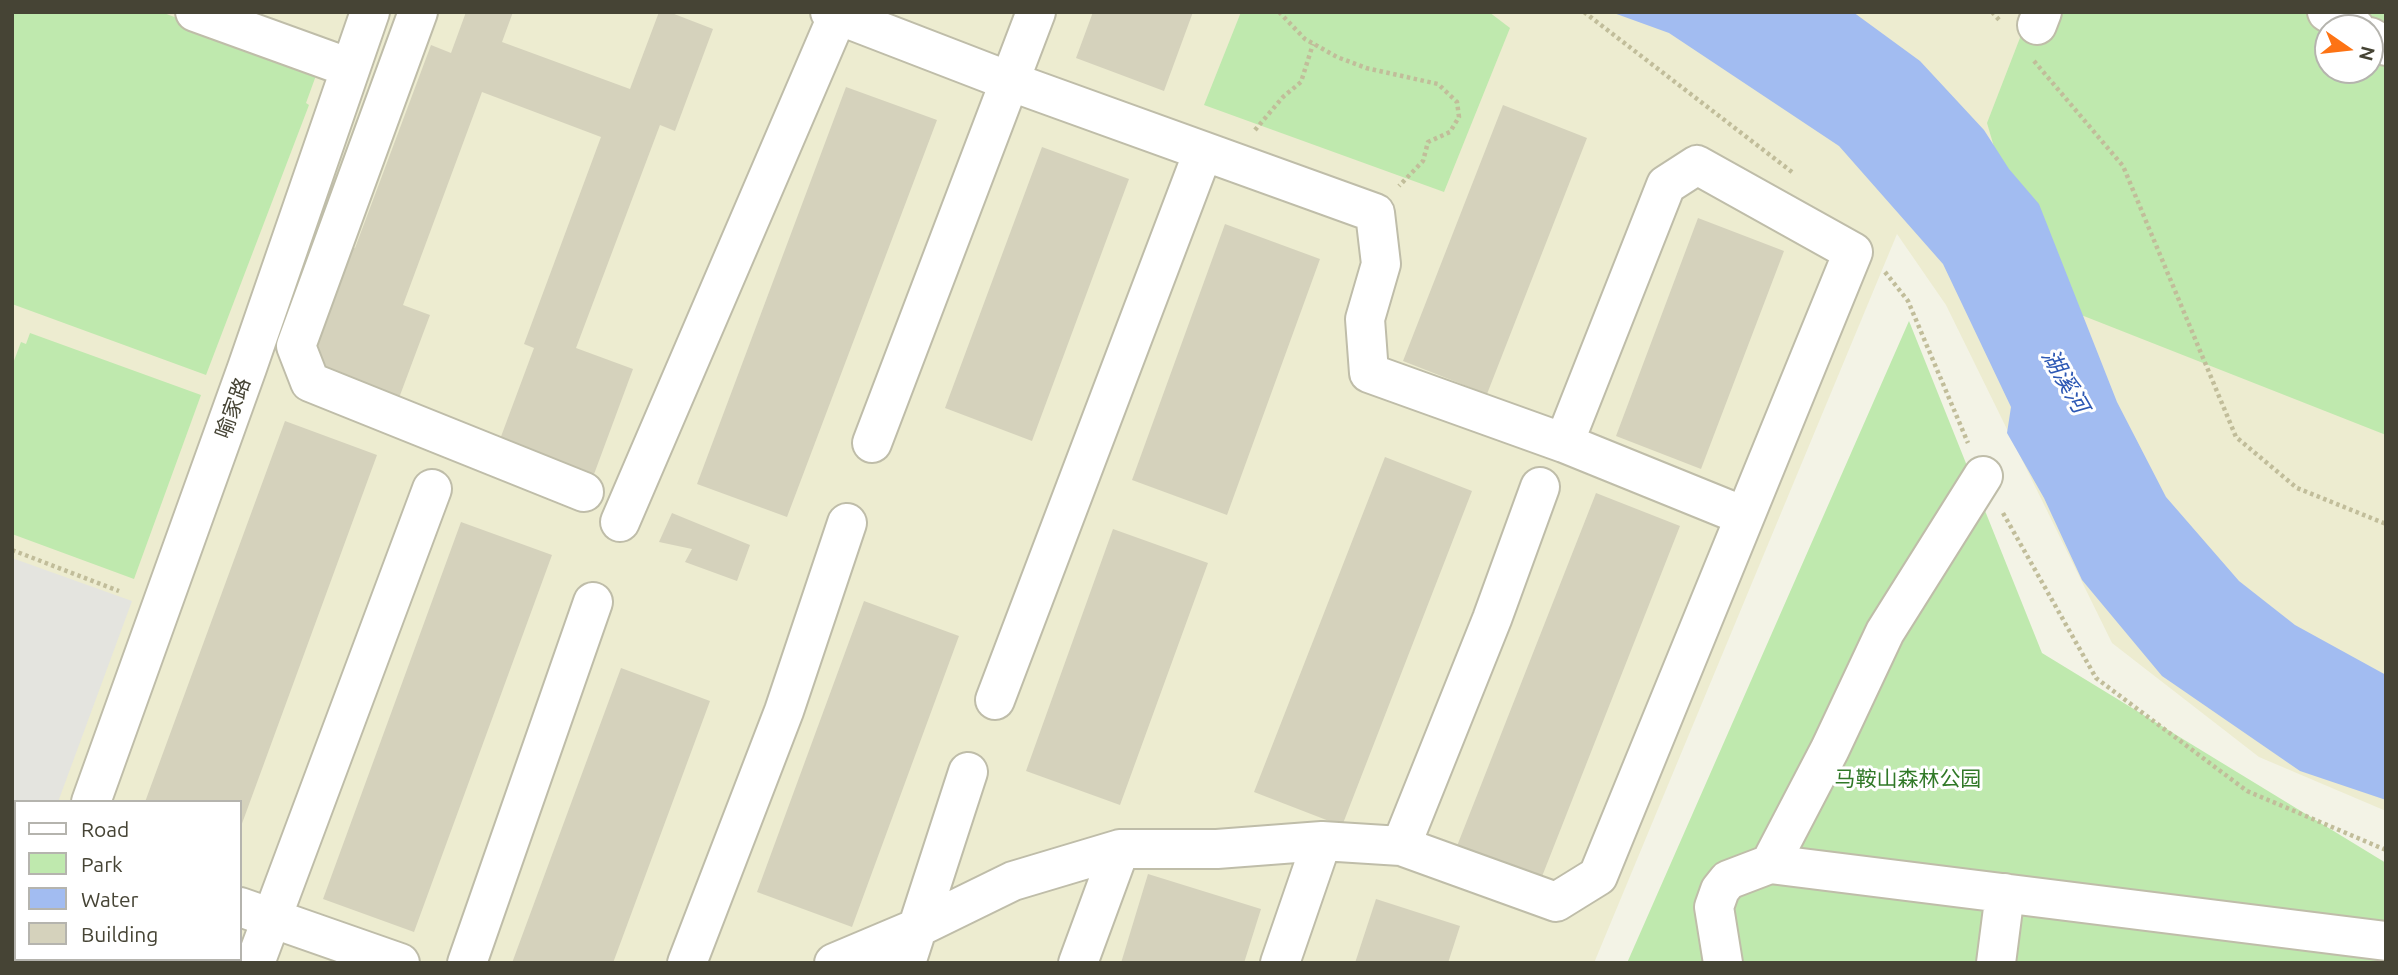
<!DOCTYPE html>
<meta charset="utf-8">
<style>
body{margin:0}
#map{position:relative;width:2398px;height:975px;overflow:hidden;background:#f3f3e6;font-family:Ubuntu,sans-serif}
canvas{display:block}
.frame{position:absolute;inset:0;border:14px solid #464435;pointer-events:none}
.legend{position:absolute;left:14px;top:800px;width:228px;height:161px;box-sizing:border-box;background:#fff;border:2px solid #b5b4ae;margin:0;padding:9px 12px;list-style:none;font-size:21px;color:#464435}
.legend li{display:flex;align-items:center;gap:14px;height:35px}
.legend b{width:35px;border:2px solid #b5b4ae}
.north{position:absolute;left:2314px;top:14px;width:70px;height:70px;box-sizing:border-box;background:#fff;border:2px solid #b5b4ae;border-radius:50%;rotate:104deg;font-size:19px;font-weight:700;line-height:28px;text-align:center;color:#464435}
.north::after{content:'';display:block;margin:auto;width:24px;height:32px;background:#fd7314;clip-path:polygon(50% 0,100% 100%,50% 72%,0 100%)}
</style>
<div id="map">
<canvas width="2398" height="975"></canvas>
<div class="frame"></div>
<ul class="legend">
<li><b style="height:9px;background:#fff"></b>Road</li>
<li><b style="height:19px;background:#bfe9ae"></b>Park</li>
<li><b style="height:19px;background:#a2bcf1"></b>Water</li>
<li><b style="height:19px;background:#d5d2bc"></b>Building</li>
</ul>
<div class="north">N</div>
</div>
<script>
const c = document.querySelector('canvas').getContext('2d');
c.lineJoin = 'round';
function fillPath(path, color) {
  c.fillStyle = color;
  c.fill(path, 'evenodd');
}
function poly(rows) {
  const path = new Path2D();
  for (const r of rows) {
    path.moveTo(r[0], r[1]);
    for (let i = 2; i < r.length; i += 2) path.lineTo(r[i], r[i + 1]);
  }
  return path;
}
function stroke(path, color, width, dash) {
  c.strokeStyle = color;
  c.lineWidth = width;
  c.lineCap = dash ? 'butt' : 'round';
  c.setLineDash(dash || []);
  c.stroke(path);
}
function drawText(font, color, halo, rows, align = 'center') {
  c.font = font + ' Ubuntu,"Noto Sans SC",sans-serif';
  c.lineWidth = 6;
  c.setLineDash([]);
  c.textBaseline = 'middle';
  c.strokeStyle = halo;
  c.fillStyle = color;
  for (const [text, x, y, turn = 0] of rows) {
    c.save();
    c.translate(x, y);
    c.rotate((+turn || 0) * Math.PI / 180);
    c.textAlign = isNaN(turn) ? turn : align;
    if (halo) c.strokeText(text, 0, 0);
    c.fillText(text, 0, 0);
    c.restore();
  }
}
fillPath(poly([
 [12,12,2386,12,2386,811,2259,757,2112,643,1946,305,1897,234,1594,963,12,963],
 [2328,28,2370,28,2370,70,2328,70],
 [16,802,240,802,240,959,16,959]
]), '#edecd0');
fillPath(poly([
 [12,12,161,12,318,70,306,103,309,105,206,375,12,304],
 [1241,12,1489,12,1510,28,1444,192,1204,105],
 [2030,12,2386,12,2386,435,2038,298,1987,123],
 [2328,28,2370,28,2370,70,2328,70],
 [1909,321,2042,653,2386,863,2386,963,1627,963],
 [30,333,201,395,134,579,12,534,12,366,21,342,26,344]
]), '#bfe9ae');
fillPath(poly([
 [12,558,132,601,58,802,16,802,16,811,12,810]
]), '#e4e4df');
fillPath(poly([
 [1611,12,1853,12,1920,61,1984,130,2009,169,2039,204,2117,402,2166,497,2239,581,2295,625,2386,675,2386,800,2300,771,2162,676,2082,580,2044,498,2007,433,2011,407,1943,264,1839,146,1669,33]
]), '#a2bcf1');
fillPath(poly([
 [466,12,513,12,502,42,630,89,659,12,669,12,713,29,675,131,660,125,576,348,633,369,590,485,496,450,534,348,524,344,601,137,482,92,403,305,430,315,396,406,294,368,341,243,355,248,431,45,451,53],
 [1093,12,1193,12,1164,91,1076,58],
 [846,87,937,120,787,517,697,484],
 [1503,105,1587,138,1487,394,1403,361],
 [1042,147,1129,179,1032,441,945,408],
 [1698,218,1784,251,1701,469,1616,436],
 [1225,224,1320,259,1227,515,1132,480],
 [285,421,377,455,240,829,240,802,145,802],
 [1385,457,1472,491,1342,826,1254,792],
 [1596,493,1680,526,1541,879,1457,846],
 [672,513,750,545,737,581,685,562,692,549,659,542],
 [461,522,552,555,414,932,323,899],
 [1113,529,1208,563,1120,805,1026,771],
 [864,601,959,636,852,927,757,892],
 [621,668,710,701,613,963,512,963],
 [1148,874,1261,909,1244,963,1121,963],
 [1376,899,1460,926,1448,963,1355,963],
 [88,959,192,959,191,963,87,963]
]), '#d5d2bc');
const minor = poly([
 [195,12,350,68],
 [418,12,296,346,310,382,584,492],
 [830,12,1009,81,1375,213,1381,264,1365,319,1369,373,1564,443,1744,516],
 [2327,12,2355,28],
 [2037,25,2042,12],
 [2370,37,2386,46],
 [872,443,1036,12],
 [620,522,839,12],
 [995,700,1203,152],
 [91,802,247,368,370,12],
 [12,829,16,830],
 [1401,846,1492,619,1540,487],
 [1770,864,2386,941],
 [240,907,400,963],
 [31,963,32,959],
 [255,963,432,489],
 [467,963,593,602],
 [687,963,784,711,847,523],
 [834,963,917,928,1013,881,1120,849,1217,849,1322,841,1401,846,1556,902,1598,876,1853,252,1697,165,1666,185,1564,443],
 [906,963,968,772],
 [1078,963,1120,849],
 [1280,963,1322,841],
 [1723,963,1714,907,1720,890,1728,880,1770,864,1830,749,1885,632,1983,476],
 [1996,963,2005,893]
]);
stroke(minor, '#bfbda9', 42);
stroke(poly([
 [1279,12,1305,39,1337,57,1366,68,1438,84,1457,102,1459,117,1450,132,1428,142,1423,161,1399,186],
 [1584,12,1792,172],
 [1992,12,2001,22],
 [2034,61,2123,166,2236,437,2297,488,2386,524],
 [1255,130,1283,97,1301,82,1313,44],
 [1885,272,1908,301,1968,443],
 [2003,513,2096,678,2247,791,2386,850],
 [12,550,119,591]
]), '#c1bd9a', 4.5, [3.5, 3.5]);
stroke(minor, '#fff', 38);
drawText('21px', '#464435', '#fff', [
 ["喻家路",233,408,-70]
]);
drawText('21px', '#317928', '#fff', [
 ["马鞍山森林公园",1908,779]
]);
drawText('italic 23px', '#2d58b4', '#fff', [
 ["湖溪河",2065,381,60]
]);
</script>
